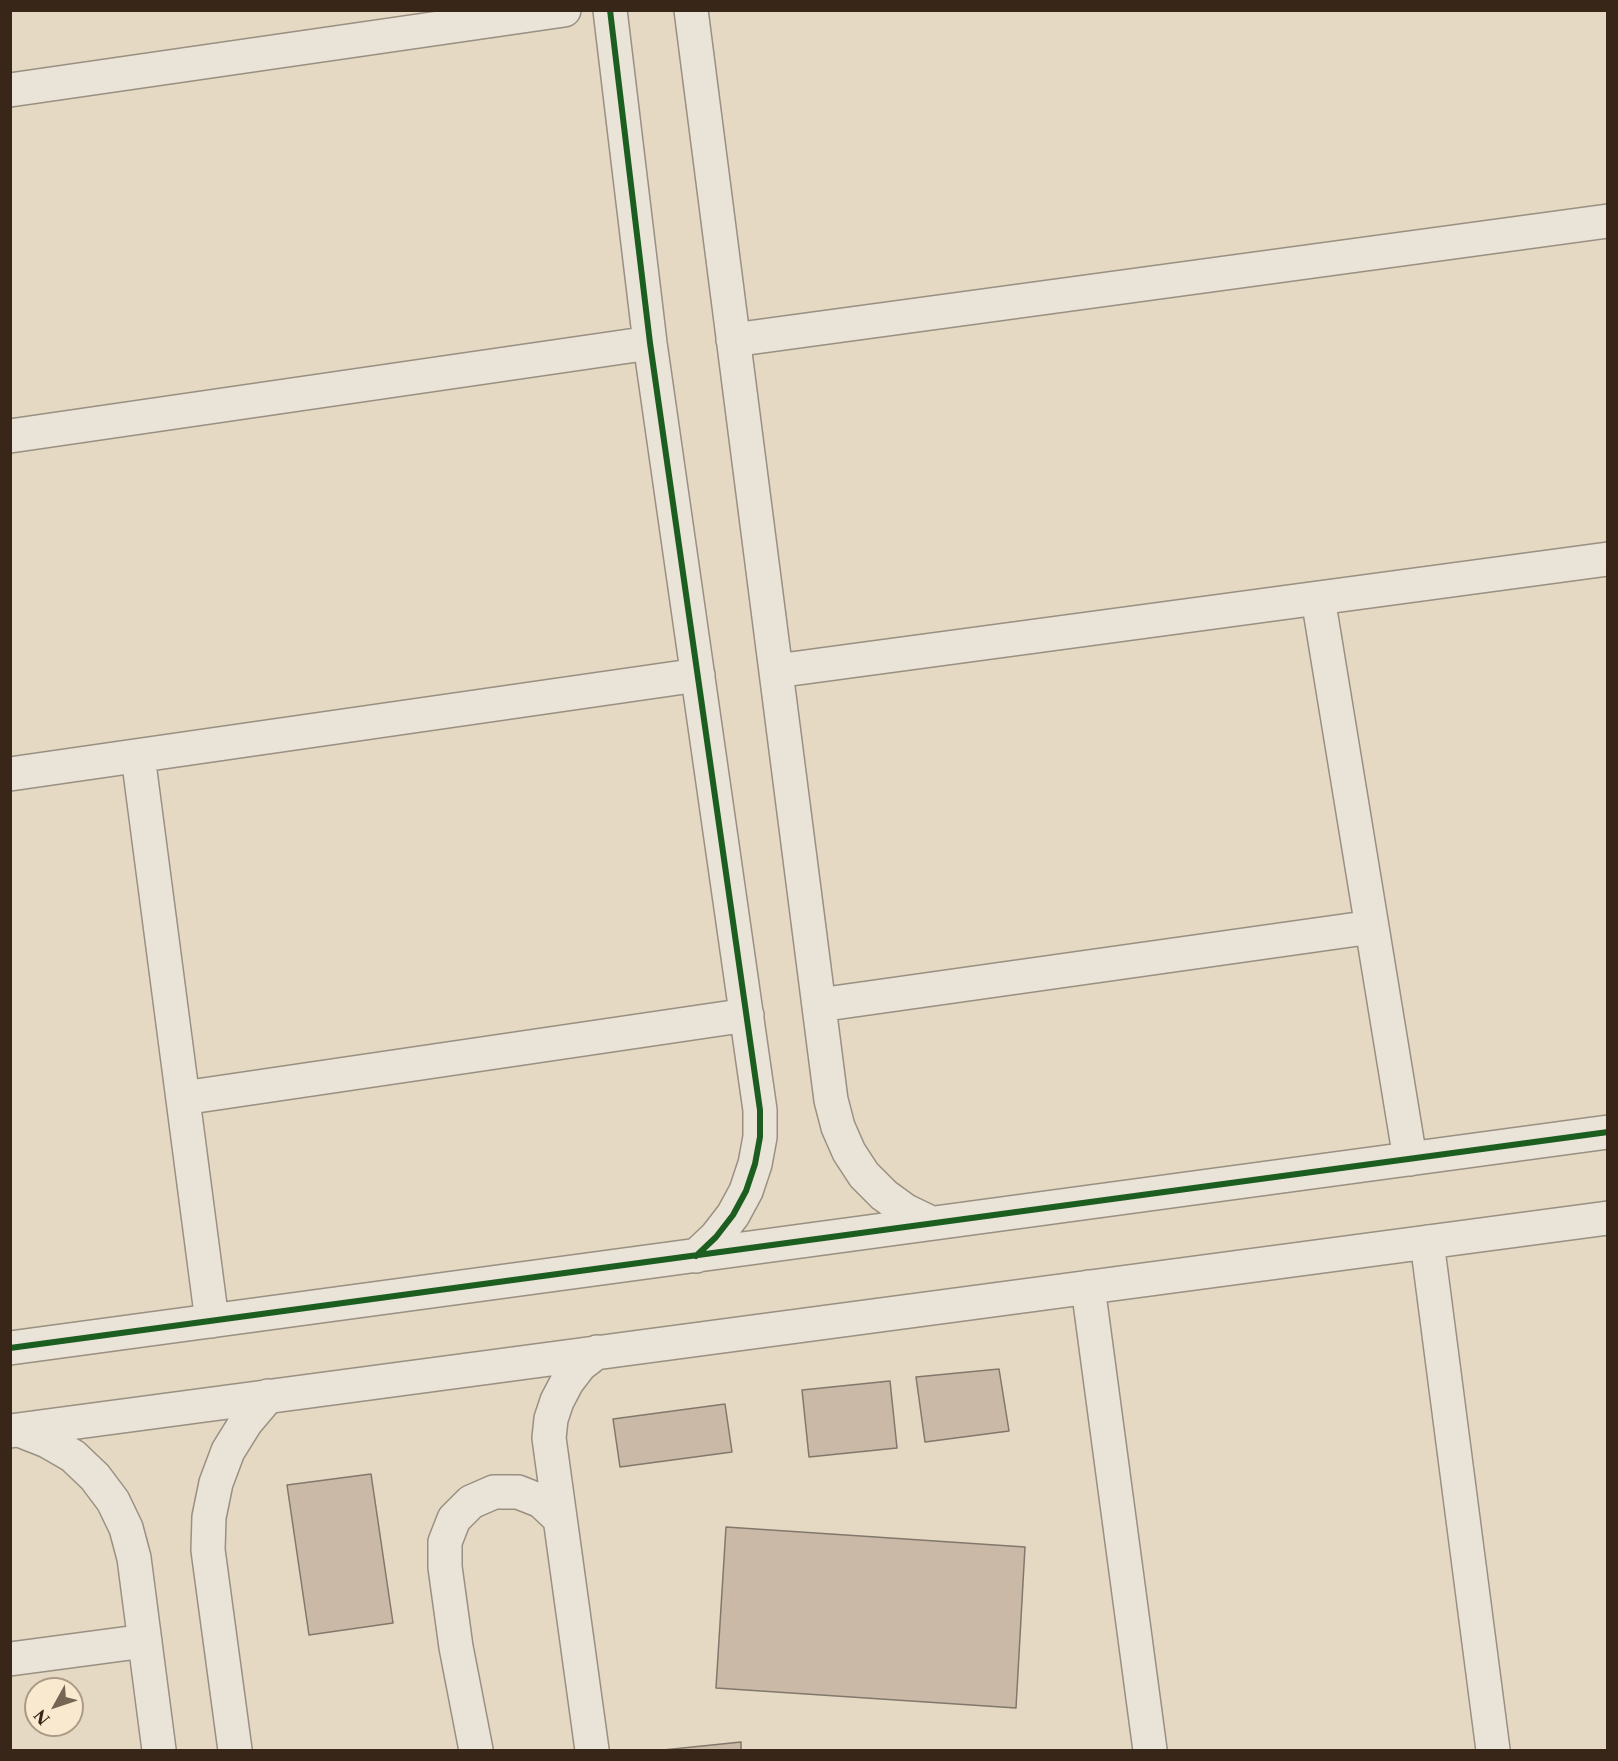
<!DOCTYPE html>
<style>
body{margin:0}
#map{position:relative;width:1618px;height:1761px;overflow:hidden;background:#e6d9c3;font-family:"Libre Caslon Text",serif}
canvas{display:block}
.frame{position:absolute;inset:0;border:12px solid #382719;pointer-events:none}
.north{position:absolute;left:24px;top:1677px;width:60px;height:60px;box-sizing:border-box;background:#f8e9cf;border:2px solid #ab9b86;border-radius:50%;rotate:230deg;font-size:16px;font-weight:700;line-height:24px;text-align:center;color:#382719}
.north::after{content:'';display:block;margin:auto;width:21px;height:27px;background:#756554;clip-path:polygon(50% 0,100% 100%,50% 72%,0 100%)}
</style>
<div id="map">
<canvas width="1618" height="1761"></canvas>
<div class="frame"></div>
<div class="north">N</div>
</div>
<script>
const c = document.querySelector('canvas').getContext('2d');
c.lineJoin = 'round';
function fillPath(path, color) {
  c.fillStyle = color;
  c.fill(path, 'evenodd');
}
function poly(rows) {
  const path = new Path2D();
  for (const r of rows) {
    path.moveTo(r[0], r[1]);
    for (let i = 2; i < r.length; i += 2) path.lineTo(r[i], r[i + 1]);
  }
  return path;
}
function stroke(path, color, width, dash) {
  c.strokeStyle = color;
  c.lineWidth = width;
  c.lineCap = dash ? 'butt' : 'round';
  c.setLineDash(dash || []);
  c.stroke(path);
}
const building = poly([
 [999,1369,1009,1431,925,1442,916,1377,999,1369],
 [890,1381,897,1448,809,1457,802,1390,890,1381],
 [725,1404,732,1452,620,1467,613,1419,725,1404],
 [371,1474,393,1623,309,1635,287,1485,371,1474],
 [726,1527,1025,1547,1016,1708,716,1688,726,1527],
 [741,1742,741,1750,663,1750,741,1742]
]);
fillPath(building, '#cbb9a7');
stroke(building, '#81786b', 1.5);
const minor = poly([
 [610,10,650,343,760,1110,760,1137,755,1164,746,1191,733,1215,716,1237,696,1256],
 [691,10,831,1100,838,1127,849,1152,864,1175,884,1195,906,1211,931,1223],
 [10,90,564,10],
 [733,340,1608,221],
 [10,436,650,343],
 [1318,598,1410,1159],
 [776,671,1608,559],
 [138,756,212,1321],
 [10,774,698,675],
 [819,1005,1372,927],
 [183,1098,747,1015],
 [1427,1242,1493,1750],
 [1088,1287,1150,1750],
 [10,1348,1608,1132],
 [19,1430,47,1441,73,1456,95,1477,113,1501,126,1528,134,1558,159,1750],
 [10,1431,1608,1218],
 [10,1659,145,1641],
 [235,1750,208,1550,209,1517,216,1483,228,1451,246,1422,268,1396],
 [476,1750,456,1647,445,1567,445,1542,454,1519,471,1502,494,1492,518,1492,541,1501,559,1518],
 [592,1750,549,1438,551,1419,557,1401,567,1382,580,1365,597,1352]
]);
stroke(minor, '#999082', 36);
stroke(minor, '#eae3d8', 33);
stroke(poly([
 [610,10,650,343,760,1110,760,1137,755,1164,746,1191,733,1215,716,1237,696,1256],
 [10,1348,1608,1132]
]), '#1b5e20', 6);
</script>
